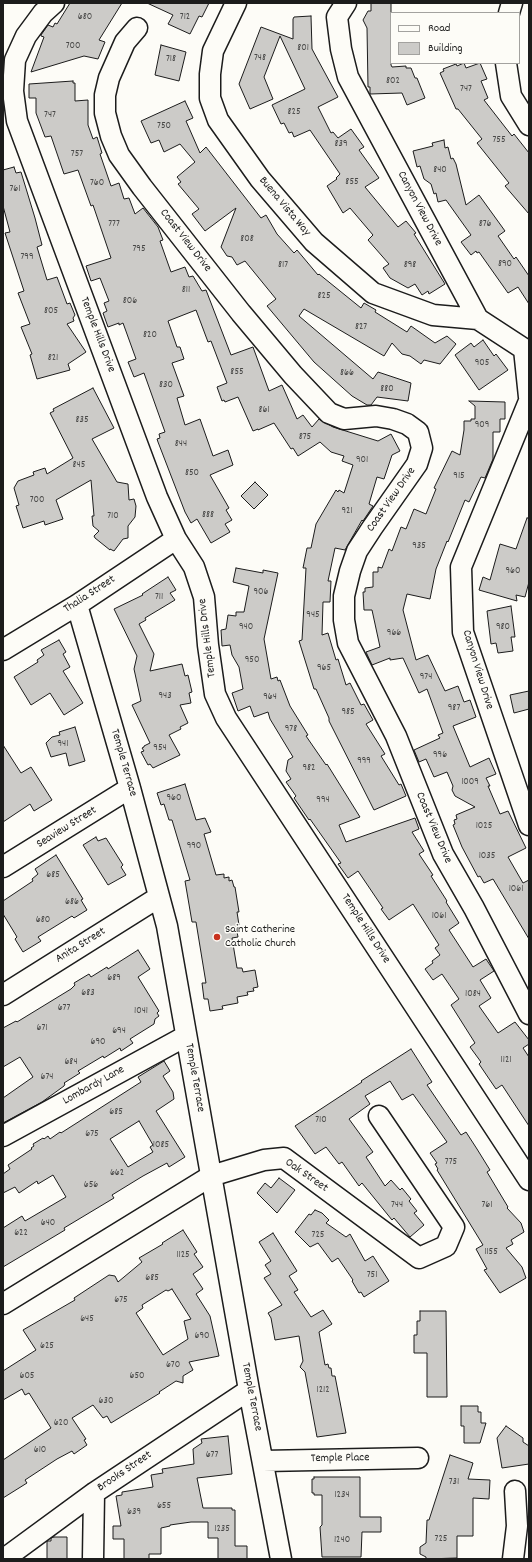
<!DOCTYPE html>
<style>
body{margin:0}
#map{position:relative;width:532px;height:1562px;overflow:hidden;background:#fdfcf7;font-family:Dekko,sans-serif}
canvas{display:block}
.frame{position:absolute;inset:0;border:4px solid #1c1c1c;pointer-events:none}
.legend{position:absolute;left:390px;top:12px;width:130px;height:52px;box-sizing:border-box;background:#fdfcf7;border:1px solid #a3a29f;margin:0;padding:5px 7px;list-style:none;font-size:12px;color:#1c1c1c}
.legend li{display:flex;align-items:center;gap:8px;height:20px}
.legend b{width:20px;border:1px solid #a3a29f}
</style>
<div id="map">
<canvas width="532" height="1562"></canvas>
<div class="frame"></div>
<ul class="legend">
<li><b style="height:5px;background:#fdfcf7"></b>Road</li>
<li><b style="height:11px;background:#cccbc8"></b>Building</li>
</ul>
</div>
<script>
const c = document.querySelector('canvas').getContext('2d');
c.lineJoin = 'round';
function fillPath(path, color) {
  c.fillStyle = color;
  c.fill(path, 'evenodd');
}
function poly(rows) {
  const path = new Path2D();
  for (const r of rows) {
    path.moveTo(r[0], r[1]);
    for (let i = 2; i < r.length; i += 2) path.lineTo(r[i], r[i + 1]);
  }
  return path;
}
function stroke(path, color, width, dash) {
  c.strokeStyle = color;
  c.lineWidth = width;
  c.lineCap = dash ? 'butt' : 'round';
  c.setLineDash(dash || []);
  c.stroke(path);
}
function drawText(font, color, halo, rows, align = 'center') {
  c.font = font + ' Dekko,sans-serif';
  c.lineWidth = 3;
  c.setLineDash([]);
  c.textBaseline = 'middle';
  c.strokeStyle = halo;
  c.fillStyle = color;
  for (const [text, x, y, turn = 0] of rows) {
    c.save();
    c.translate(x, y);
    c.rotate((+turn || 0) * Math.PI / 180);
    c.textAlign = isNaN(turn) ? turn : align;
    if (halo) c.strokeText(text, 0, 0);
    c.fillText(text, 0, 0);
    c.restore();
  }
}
const building = poly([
 [70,3,122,3,99,40,105,42,98,59,84,56,31,72,44,37,41,36,41,35,48,25,53,27,55,23,57,24,70,3],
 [147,3,209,3,202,17,199,16,190,34,168,24,173,15,147,3],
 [371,3,391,3,391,65,392,67,406,66,406,68,411,68,415,78,417,78,425,98,407,105,402,93,370,94,370,87,368,87,367,28,363,20,368,11,371,11,371,3],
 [311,16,312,49,338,97,318,107,331,133,333,132,338,138,351,129,364,147,359,150,379,178,365,187,398,227,406,221,416,233,414,234,445,284,429,294,428,291,422,295,415,284,408,288,390,278,383,268,389,264,368,240,373,235,350,208,343,213,327,186,337,179,336,178,340,174,310,130,294,137,292,132,289,133,284,123,281,124,272,105,305,89,280,36,264,77,273,99,250,109,239,84,261,27,293,39,293,19,294,17,311,16],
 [161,45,186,52,179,81,155,75,161,45],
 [464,63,466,68,480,63,487,79,481,81,488,98,484,100,512,136,514,134,529,153,529,214,505,186,509,183,477,143,482,139,458,109,456,109,440,73,444,71,443,69,456,64,457,66,464,63],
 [73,81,73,83,75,83,75,101,88,100,88,125,93,139,97,137,102,153,100,154,111,186,119,183,124,199,129,198,135,214,143,208,158,227,163,240,160,241,171,272,185,267,189,277,193,276,202,291,206,290,231,355,253,347,269,391,282,385,297,419,303,415,312,427,319,419,333,427,378,441,391,434,400,451,392,455,384,479,377,477,369,504,373,506,363,521,362,520,345,550,335,548,328,581,331,581,330,602,323,602,322,635,328,633,336,660,338,659,346,685,350,683,361,705,364,704,373,720,366,724,385,754,381,756,399,785,401,784,406,796,374,810,329,721,329,718,316,689,314,689,299,641,302,640,306,568,303,568,307,548,311,548,316,524,336,490,338,492,339,490,344,493,353,465,342,461,344,456,331,452,320,442,298,456,293,448,291,449,274,423,258,430,258,429,253,431,238,397,225,402,224,400,222,401,217,387,227,383,211,341,208,342,196,310,168,321,177,347,180,347,184,359,172,363,184,396,177,398,185,425,200,419,213,456,228,450,233,465,210,475,229,508,226,510,232,520,225,524,230,532,211,543,197,519,191,523,185,512,158,442,157,439,160,438,159,434,165,432,144,373,134,377,128,362,136,359,123,323,119,325,119,323,108,327,103,313,107,311,104,303,109,301,100,278,91,281,86,266,111,258,93,205,91,206,78,170,64,174,51,136,45,137,36,113,36,98,29,98,29,84,73,81],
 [185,101,193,118,186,121,200,153,206,147,261,218,266,215,277,234,294,253,297,250,318,275,319,274,361,308,364,303,376,310,375,312,407,332,411,326,435,343,447,336,456,344,440,364,424,360,421,364,410,356,402,354,392,343,384,356,304,309,299,316,373,379,378,372,411,383,408,401,377,397,371,405,367,405,352,396,314,362,267,306,276,299,245,261,237,265,232,257,227,256,221,247,236,208,205,231,192,214,199,209,178,184,181,182,177,177,195,162,180,144,164,152,159,140,151,143,141,121,185,101],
 [444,140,445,148,448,147,451,159,453,158,456,164,466,205,479,195,505,231,498,236,514,259,516,257,529,276,529,304,518,287,508,293,479,252,477,253,476,251,471,255,461,242,471,235,446,200,438,202,436,193,434,194,431,184,424,179,420,166,417,167,413,151,433,146,432,143,444,140],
 [14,167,16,173,21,172,35,218,42,245,37,247,47,280,57,277,67,304,70,303,75,315,73,318,74,321,67,324,86,352,68,364,70,370,37,379,30,355,32,354,21,327,30,324,18,293,24,291,5,233,10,232,3,206,3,170,14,167],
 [483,340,494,356,496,354,508,370,479,390,455,355,471,343,474,347,483,340],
 [93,388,114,428,92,439,117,482,128,484,129,500,134,499,136,506,135,517,128,526,128,538,123,539,114,551,110,549,110,550,95,538,94,536,99,531,93,526,92,516,94,516,91,480,56,500,63,519,45,525,44,521,23,528,16,506,19,505,14,488,18,481,34,475,33,472,45,468,47,474,73,458,50,413,54,411,53,409,93,388],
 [469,401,505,402,505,419,500,419,500,432,493,432,493,459,485,478,481,477,469,502,465,500,448,542,447,541,436,569,430,599,407,594,403,610,416,660,428,655,445,691,458,686,464,702,470,700,476,717,453,726,470,767,489,758,496,774,486,778,490,786,488,786,500,814,508,811,526,848,508,857,523,883,529,880,529,939,493,879,484,883,480,876,478,877,462,847,453,825,455,824,454,820,457,819,456,815,475,807,455,796,452,790,453,786,447,772,434,777,426,759,419,762,414,750,440,738,438,735,443,733,427,689,419,693,403,658,390,660,390,658,372,665,366,652,380,647,372,610,364,610,363,592,365,592,365,588,373,587,373,572,378,572,378,567,382,568,389,549,392,551,401,527,406,529,414,509,426,514,436,489,434,488,452,451,460,455,464,430,464,421,471,421,471,419,475,419,475,406,469,401],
 [255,482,268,495,254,509,241,496,255,482],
 [527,518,529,518,529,582,525,597,516,595,517,601,479,590,483,577,490,580,500,544,516,549,527,518],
 [236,568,263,573,263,570,278,573,264,639,271,679,277,677,278,681,280,680,290,706,308,735,306,736,326,765,327,764,360,817,339,825,346,842,415,818,419,829,412,832,424,851,419,854,433,875,431,876,447,901,446,902,459,923,449,930,473,967,486,959,494,971,480,980,491,998,479,1006,498,1033,515,1022,529,1040,529,1044,523,1048,529,1057,529,1126,502,1085,496,1089,479,1064,481,1062,470,1047,475,1043,451,1005,459,999,442,974,433,980,425,969,433,963,432,961,440,955,435,948,439,945,413,904,389,920,381,909,383,908,358,871,348,878,338,864,341,863,310,819,309,820,294,798,296,796,286,782,291,779,286,771,288,760,293,757,270,719,268,712,254,717,250,706,238,711,232,693,243,689,239,667,232,655,230,645,222,646,221,630,226,629,228,615,236,616,236,612,244,612,249,586,233,582,236,568],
 [168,577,176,590,170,593,175,600,145,618,146,620,139,624,154,654,150,671,182,664,185,676,188,675,192,692,189,693,191,703,180,705,188,723,180,727,181,729,169,735,180,755,153,768,150,764,148,765,141,752,144,751,142,748,144,747,144,746,150,743,132,705,141,701,134,669,137,656,114,609,143,595,142,594,168,577],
 [511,606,515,637,511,637,513,651,498,653,496,643,491,644,487,611,511,606],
 [59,640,66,652,63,654,70,667,63,671,83,703,64,715,50,693,31,705,14,677,38,662,37,660,44,655,41,650,59,640],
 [529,691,529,709,514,713,510,695,529,691],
 [75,727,85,761,69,766,66,753,51,757,46,743,52,737,60,735,59,732,75,727],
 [3,745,21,773,31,767,52,800,34,811,30,804,3,822,3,745],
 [185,784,196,820,205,818,211,832,204,834,216,875,224,874,224,878,229,877,229,881,232,880,234,887,235,887,239,912,237,912,239,925,236,926,238,937,232,938,237,968,242,968,243,972,255,970,258,987,253,988,254,991,247,992,248,995,237,997,238,1003,222,1006,223,1009,210,1011,208,999,204,999,202,983,206,983,196,922,192,922,185,881,190,880,172,820,169,820,164,804,161,805,157,793,185,784],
 [96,837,98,841,106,838,123,865,121,867,126,875,108,885,83,845,96,837],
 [56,855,83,899,81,900,87,910,74,918,72,916,38,937,41,941,23,952,15,939,17,937,3,914,3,901,33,881,32,879,38,874,35,869,56,855],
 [138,950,150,969,138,977,159,1011,157,1013,159,1016,155,1019,154,1024,130,1039,133,1043,121,1051,120,1048,104,1058,103,1056,78,1071,80,1073,64,1083,65,1084,64,1086,42,1102,3,1123,3,1098,33,1077,20,1057,3,1067,3,1028,16,1021,17,1022,71,989,75,985,74,983,89,974,91,977,107,967,108,969,138,950],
 [411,1049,432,1082,427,1085,461,1135,466,1132,477,1149,490,1170,487,1172,508,1207,507,1208,521,1223,524,1232,511,1240,513,1244,506,1248,522,1267,526,1278,500,1293,484,1270,487,1269,476,1249,483,1245,437,1170,438,1169,435,1164,437,1163,430,1153,447,1142,413,1094,402,1100,390,1081,365,1096,370,1104,349,1119,373,1152,366,1157,385,1186,391,1180,400,1190,402,1188,411,1199,409,1201,417,1211,414,1213,424,1225,410,1237,394,1218,392,1220,362,1183,359,1186,342,1162,339,1164,326,1147,315,1154,295,1126,362,1082,361,1081,411,1049],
 [164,1061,170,1071,163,1076,173,1092,174,1099,156,1111,185,1157,169,1167,167,1163,143,1176,112,1195,114,1198,64,1228,65,1230,3,1267,3,1228,22,1216,25,1221,66,1197,53,1175,38,1184,37,1181,19,1193,15,1187,3,1193,3,1174,10,1169,8,1165,32,1149,31,1148,34,1146,33,1144,43,1138,44,1139,48,1136,50,1139,60,1132,61,1133,141,1082,138,1077,164,1061],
 [139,1121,153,1145,150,1147,153,1152,128,1167,110,1139,139,1121],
 [279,1178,295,1190,277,1213,257,1193,265,1183,271,1188,279,1178],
 [315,1210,322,1213,329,1220,326,1223,346,1237,350,1234,365,1261,373,1256,389,1281,364,1297,361,1292,359,1293,352,1281,353,1280,338,1258,332,1262,318,1243,310,1247,295,1232,309,1214,311,1215,315,1210],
 [183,1230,197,1252,194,1254,203,1267,193,1274,203,1289,196,1294,210,1316,219,1356,189,1362,193,1370,183,1376,183,1383,176,1381,159,1392,160,1393,111,1423,107,1416,103,1418,93,1405,72,1418,86,1439,84,1440,87,1445,74,1454,72,1451,57,1459,25,1480,27,1483,3,1498,3,1460,51,1428,29,1393,25,1395,22,1389,3,1400,3,1371,36,1350,23,1330,75,1300,74,1298,109,1275,115,1276,118,1282,142,1262,139,1258,163,1244,162,1243,183,1230],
 [172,1289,191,1319,184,1321,188,1339,163,1355,136,1313,143,1308,142,1305,166,1290,168,1291,172,1289],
 [273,1233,297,1271,289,1276,298,1290,294,1292,311,1317,323,1310,332,1324,319,1332,325,1365,328,1364,329,1368,331,1368,332,1376,335,1376,346,1433,317,1437,305,1372,300,1367,303,1361,299,1336,275,1340,271,1318,268,1313,282,1305,264,1278,271,1274,265,1265,271,1261,259,1242,273,1233],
 [420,1311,446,1311,447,1397,427,1397,427,1353,414,1353,414,1335,417,1335,417,1321,420,1321,420,1311],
 [461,1406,478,1406,478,1412,481,1412,481,1423,486,1423,480,1443,464,1443,464,1426,461,1426,461,1406],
 [506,1426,523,1438,523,1442,529,1446,529,1464,502,1468,497,1438,506,1426],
 [228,1436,232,1474,197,1478,203,1508,232,1508,232,1510,235,1510,235,1546,247,1546,247,1559,218,1559,218,1538,208,1538,208,1522,191,1522,170,1525,170,1526,161,1528,161,1554,149,1554,149,1559,124,1559,124,1539,113,1539,113,1526,121,1526,116,1496,122,1495,122,1492,153,1487,151,1475,163,1473,162,1469,194,1464,193,1449,202,1443,201,1439,228,1436],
 [450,1455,473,1463,468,1479,490,1480,489,1499,473,1498,473,1536,457,1536,457,1558,426,1559,426,1557,420,1554,420,1547,426,1543,427,1520,429,1520,450,1455],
 [314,1477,360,1477,360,1517,381,1517,381,1532,362,1532,361,1557,322,1557,320,1527,322,1525,322,1495,314,1495,314,1493,312,1493,312,1479,314,1479,314,1477],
 [54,1537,67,1537,67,1559,47,1559,47,1541,51,1541,51,1538,54,1537]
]);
fillPath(building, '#cccbc8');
stroke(building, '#1c1c1c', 1);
const minor = poly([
 [54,3,43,13,26,36,15,60,13,91,17,121,157,497,176,539,194,567,204,597,208,645,215,694,226,718,529,1180],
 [236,3,213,51,210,74,210,98,218,120,260,179,314,242,373,293,433,315,478,319],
 [346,3,337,17,341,49,348,77,478,319,524,349,529,397],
 [509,13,512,3],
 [137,28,125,42,109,78,105,95,105,113,111,136,119,155,142,187,241,313,293,375,329,413,344,419,376,416,393,419,407,424,418,432,422,448,417,464,372,528,357,551,350,571,344,596,344,620,348,643,396,736,443,854,474,908,529,1014],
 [506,63,511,96,529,125],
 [529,401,461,567,463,632,529,825],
 [77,605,130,788,167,926,249,1390,281,1559],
 [3,650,77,605,176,539],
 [3,867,130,788],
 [3,995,159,897],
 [3,1136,186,1036],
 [3,1304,211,1176,264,1160,284,1158,419,1258,446,1246,454,1227,379,1116],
 [263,1461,418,1458],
 [4,1559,94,1493,249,1390],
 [93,1559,94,1493],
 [513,1559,517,1526,515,1491]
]);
stroke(minor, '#1c1c1c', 23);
stroke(minor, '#fdfcf7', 20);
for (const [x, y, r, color] of [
 [217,937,4,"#c8321e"]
]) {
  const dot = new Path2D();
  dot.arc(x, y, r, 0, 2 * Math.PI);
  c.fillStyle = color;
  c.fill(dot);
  stroke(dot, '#fdfcf7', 1.5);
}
drawText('10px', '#484847', null, [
 ["680",85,18],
 ["712",185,18],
 ["700",73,47],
 ["801",303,49],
 ["748",260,59],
 ["718",171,60],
 ["802",393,82],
 ["747",466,90],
 ["825",294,113],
 ["747",50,116],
 ["750",164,127],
 ["755",499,141],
 ["839",341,145],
 ["757",77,155],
 ["840",440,171],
 ["855",352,183],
 ["760",97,184],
 ["761",15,190],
 ["777",114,225],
 ["876",485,225],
 ["808",247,240],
 ["795",139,250],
 ["799",27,258],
 ["890",505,265],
 ["817",283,266],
 ["898",410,266],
 ["811",186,291],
 ["825",324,297],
 ["806",130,302],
 ["805",51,312],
 ["827",361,328],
 ["820",150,336],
 ["821",53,359],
 ["905",482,364],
 ["855",237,373],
 ["866",347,374],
 ["830",166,386],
 ["880",387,390],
 ["861",264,411],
 ["835",82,421],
 ["909",482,426],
 ["875",305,438],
 ["844",181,445],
 ["901",362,461],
 ["845",79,466],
 ["850",192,474],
 ["915",459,477],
 ["700",37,501],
 ["921",347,512],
 ["888",208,516],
 ["710",113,517],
 ["935",419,547],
 ["960",513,572],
 ["906",261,593],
 ["711",159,598],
 ["945",313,616],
 ["940",246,628],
 ["980",503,628],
 ["966",394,634],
 ["950",252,661],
 ["965",324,669],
 ["974",426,678],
 ["943",165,697],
 ["964",270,698],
 ["987",454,709],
 ["985",348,713],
 ["978",291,730],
 ["941",63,745],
 ["954",160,749],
 ["996",440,756],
 ["999",364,762],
 ["982",309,769],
 ["1009",470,783],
 ["960",174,799],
 ["994",323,801],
 ["1025",484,827],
 ["990",194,847],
 ["1035",487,857],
 ["685",53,876],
 ["1061",516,890],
 ["686",72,903],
 ["1061",439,917],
 ["680",43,921],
 ["689",114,979],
 ["683",88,994],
 ["1084",473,995],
 ["677",64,1009],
 ["1041",141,1012],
 ["671",42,1029],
 ["694",119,1032],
 ["690",98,1043],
 ["1121",506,1061],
 ["684",71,1063],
 ["674",47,1078],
 ["685",116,1113],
 ["710",321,1121],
 ["675",92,1135],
 ["1085",161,1146],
 ["775",451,1163],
 ["662",117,1174],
 ["656",91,1186],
 ["744",397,1206],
 ["761",487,1206],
 ["640",48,1224],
 ["622",21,1234],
 ["725",318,1236],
 ["1155",491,1253],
 ["1125",183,1256],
 ["751",372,1276],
 ["685",152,1279],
 ["675",121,1301],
 ["645",87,1320],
 ["690",202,1337],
 ["625",47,1347],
 ["670",173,1366],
 ["605",27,1377],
 ["650",137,1377],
 ["1212",323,1391],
 ["630",106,1402],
 ["620",61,1424],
 ["610",40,1451],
 ["677",212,1456],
 ["731",454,1483],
 ["1234",342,1496],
 ["655",164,1507],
 ["639",134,1513],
 ["1235",222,1530],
 ["725",441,1540],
 ["1240",342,1541]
]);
drawText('12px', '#1c1c1c', '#fdfcf7', [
 ["Buena Vista Way",284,207,50],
 ["Canyon View Drive",419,209,62],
 ["Coast View Drive",185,241,52],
 ["Temple Hills Drive",97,335,69],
 ["Coast View Drive",392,500,-55],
 ["Thalia Street",90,595,-33],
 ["Temple Hills Drive",208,638,-97],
 ["Canyon View Drive",477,670,73],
 ["Temple Terrace",123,763,74],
 ["Seaview Street",67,828,-32],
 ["Coast View Drive",433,828,67],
 ["Temple Hills Drive",365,929,57],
 ["Anita Street",81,946,-32],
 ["Temple Terrace",194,1078,80],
 ["Lombardy Lane",94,1086,-29],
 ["Oak Street",306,1176,35],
 ["Temple Terrace",251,1397,79],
 ["Temple Place",340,1459,-1],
 ["Brooks Street",125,1472,-34]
]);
drawText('12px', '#1c1c1c', '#fdfcf7', [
 ["Saint Catherine",225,930],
 ["Catholic Church",225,944]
], 'left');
</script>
